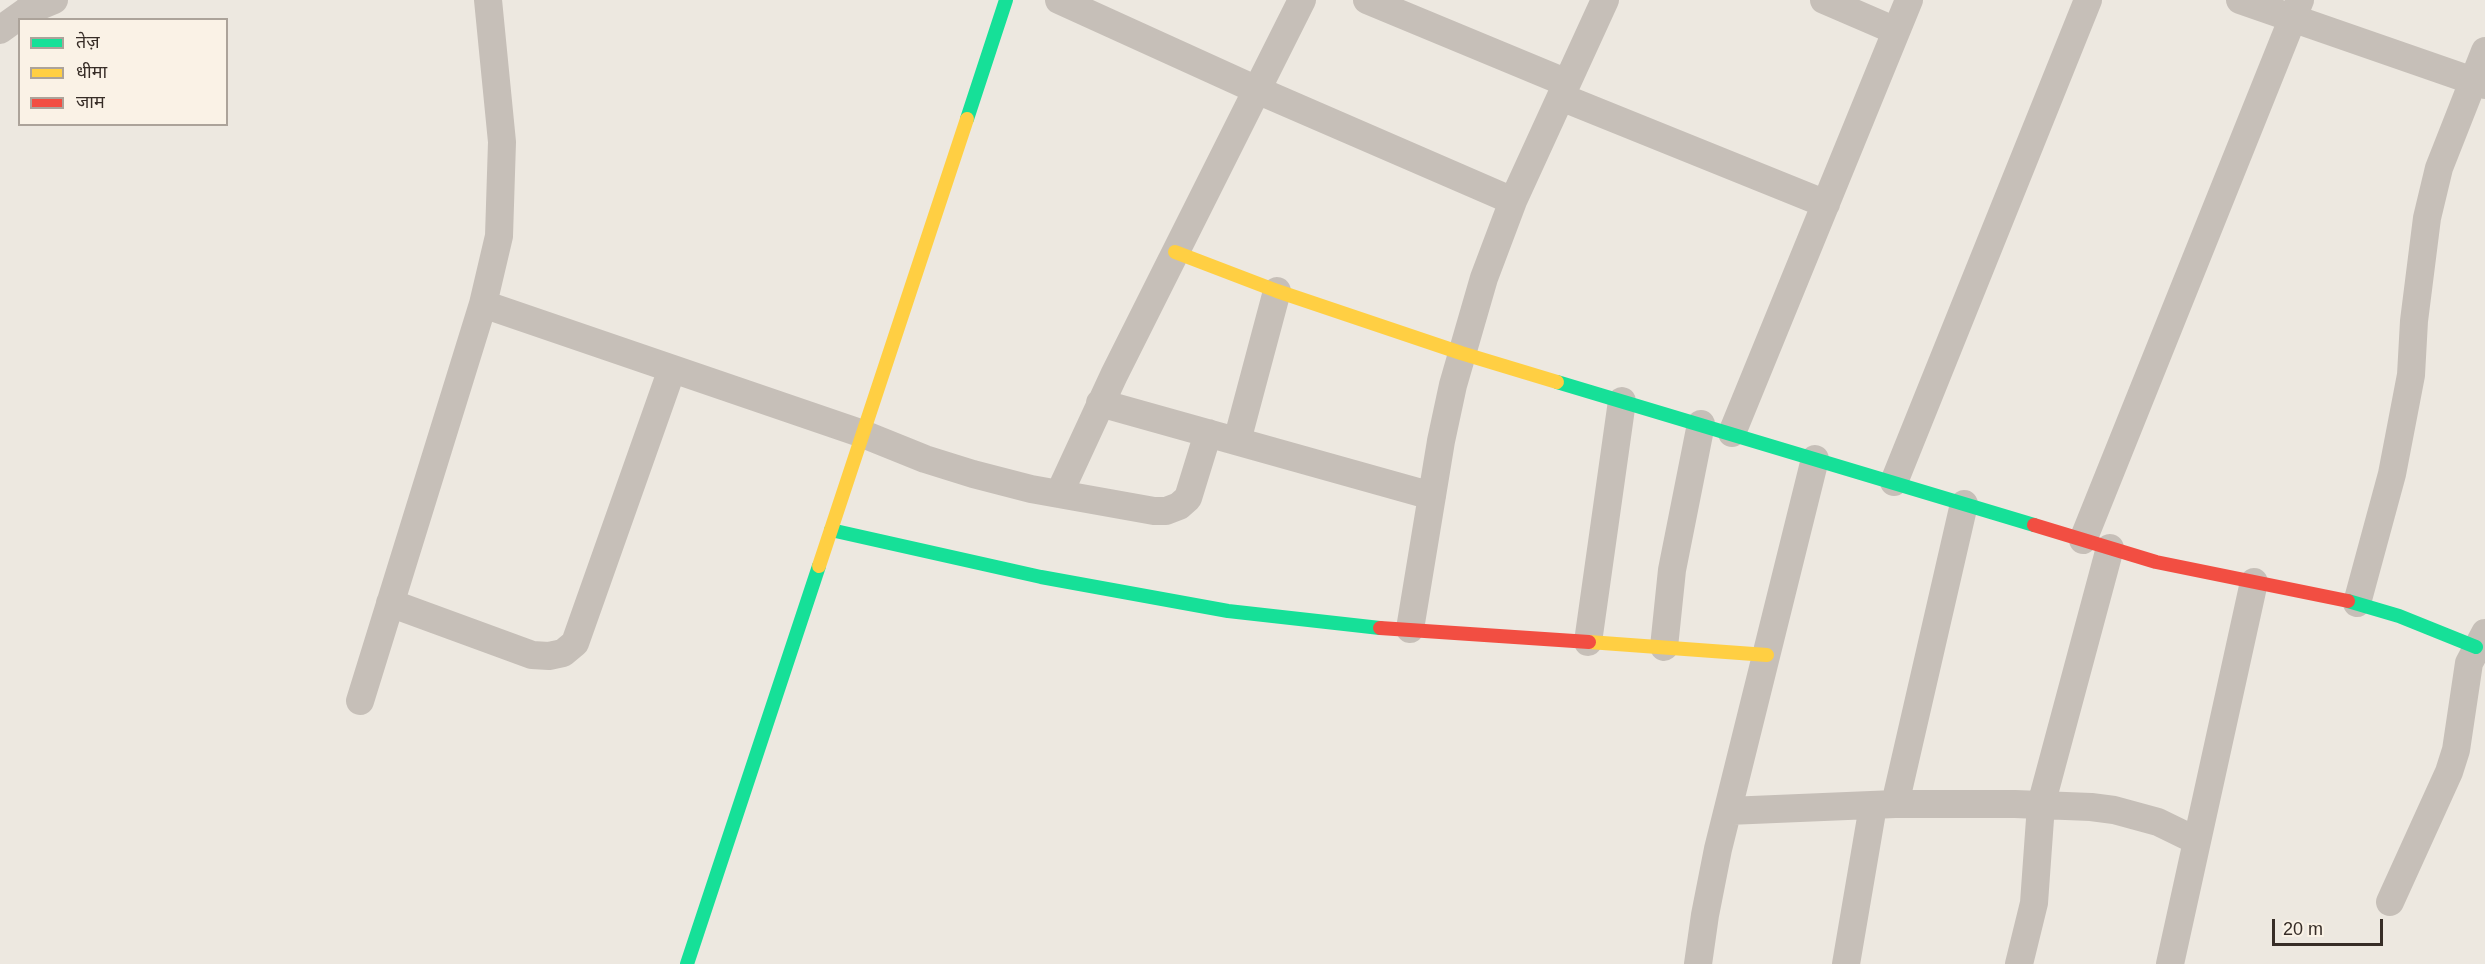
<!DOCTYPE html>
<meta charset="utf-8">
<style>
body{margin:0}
#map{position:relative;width:2485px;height:964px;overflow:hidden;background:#ede8e0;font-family:Arial,"Noto Sans Devanagari",sans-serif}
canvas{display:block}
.legend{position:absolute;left:18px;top:18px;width:210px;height:108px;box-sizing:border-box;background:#faf2e6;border:2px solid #aca39a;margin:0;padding:8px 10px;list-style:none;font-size:18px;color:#372d27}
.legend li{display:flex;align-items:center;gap:12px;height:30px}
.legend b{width:30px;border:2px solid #aca39a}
.scale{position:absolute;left:2272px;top:919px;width:111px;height:27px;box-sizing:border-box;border:3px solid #372d27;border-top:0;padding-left:8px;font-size:18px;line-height:21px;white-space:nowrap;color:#372d27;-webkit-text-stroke:4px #faf2e6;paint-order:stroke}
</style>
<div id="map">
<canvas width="2485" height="964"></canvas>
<ul class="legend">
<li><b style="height:8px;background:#16e098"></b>तेज़</li>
<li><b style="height:8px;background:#ffcf43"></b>धीमा</li>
<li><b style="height:8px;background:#f24e42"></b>जाम</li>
</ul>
<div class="scale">20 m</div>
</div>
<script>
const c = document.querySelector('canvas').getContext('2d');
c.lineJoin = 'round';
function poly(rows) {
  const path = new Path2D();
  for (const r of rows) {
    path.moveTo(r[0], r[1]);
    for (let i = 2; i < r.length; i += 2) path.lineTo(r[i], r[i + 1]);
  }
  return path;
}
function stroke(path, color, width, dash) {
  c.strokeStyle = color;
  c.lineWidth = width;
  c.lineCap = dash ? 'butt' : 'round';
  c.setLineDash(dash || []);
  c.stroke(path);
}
stroke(poly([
 [1059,0,1257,90,1513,201],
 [1367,0,1567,83],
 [1824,0,1896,31],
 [2240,0,2485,85],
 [0,30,25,12,54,0],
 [1561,97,1826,204],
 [483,304,863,434,925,459,973,474,1031,489,1154,511,1166,511,1179,506,1188,498,1208,433],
 [1100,403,1432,496],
 [1732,433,1909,0],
 [1237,441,1277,291],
 [1894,482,2088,0],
 [1059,494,1114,375,1302,0],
 [2083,540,2300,0],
 [390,603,532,655,549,656,563,653,575,643,672,369],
 [2357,603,2392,474,2411,375,2414,321,2427,218,2439,168,2485,51],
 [1410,629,1441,441,1453,385,1484,278,1513,201,1605,0],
 [1588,642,1622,401],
 [1664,647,1672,570,1701,424],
 [360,701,483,304,499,236,502,142,488,0],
 [1895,804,1964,504],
 [1728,811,1895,804,2015,804,2091,807,2114,810,2158,822,2197,841],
 [2390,902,2449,772,2456,750,2469,663,2485,633],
 [1698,964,1705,915,1718,849,1815,459],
 [1846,964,1873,806],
 [2019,964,2034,903,2041,805,2110,548],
 [2170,964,2254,582]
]), '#c6bfb8', 28);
stroke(poly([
 [967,119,1006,0],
 [1557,382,2034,525],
 [831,530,1041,577,1228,611,1380,628],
 [2348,601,2399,616,2476,647],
 [687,964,819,566]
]), '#16e098', 14);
stroke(poly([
 [1175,252,1277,291,1461,353,1557,382],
 [819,566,967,119],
 [1589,642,1767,655]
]), '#ffcf43', 14);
stroke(poly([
 [2034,525,2156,562,2348,601],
 [1380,628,1589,642]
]), '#f24e42', 14);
</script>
